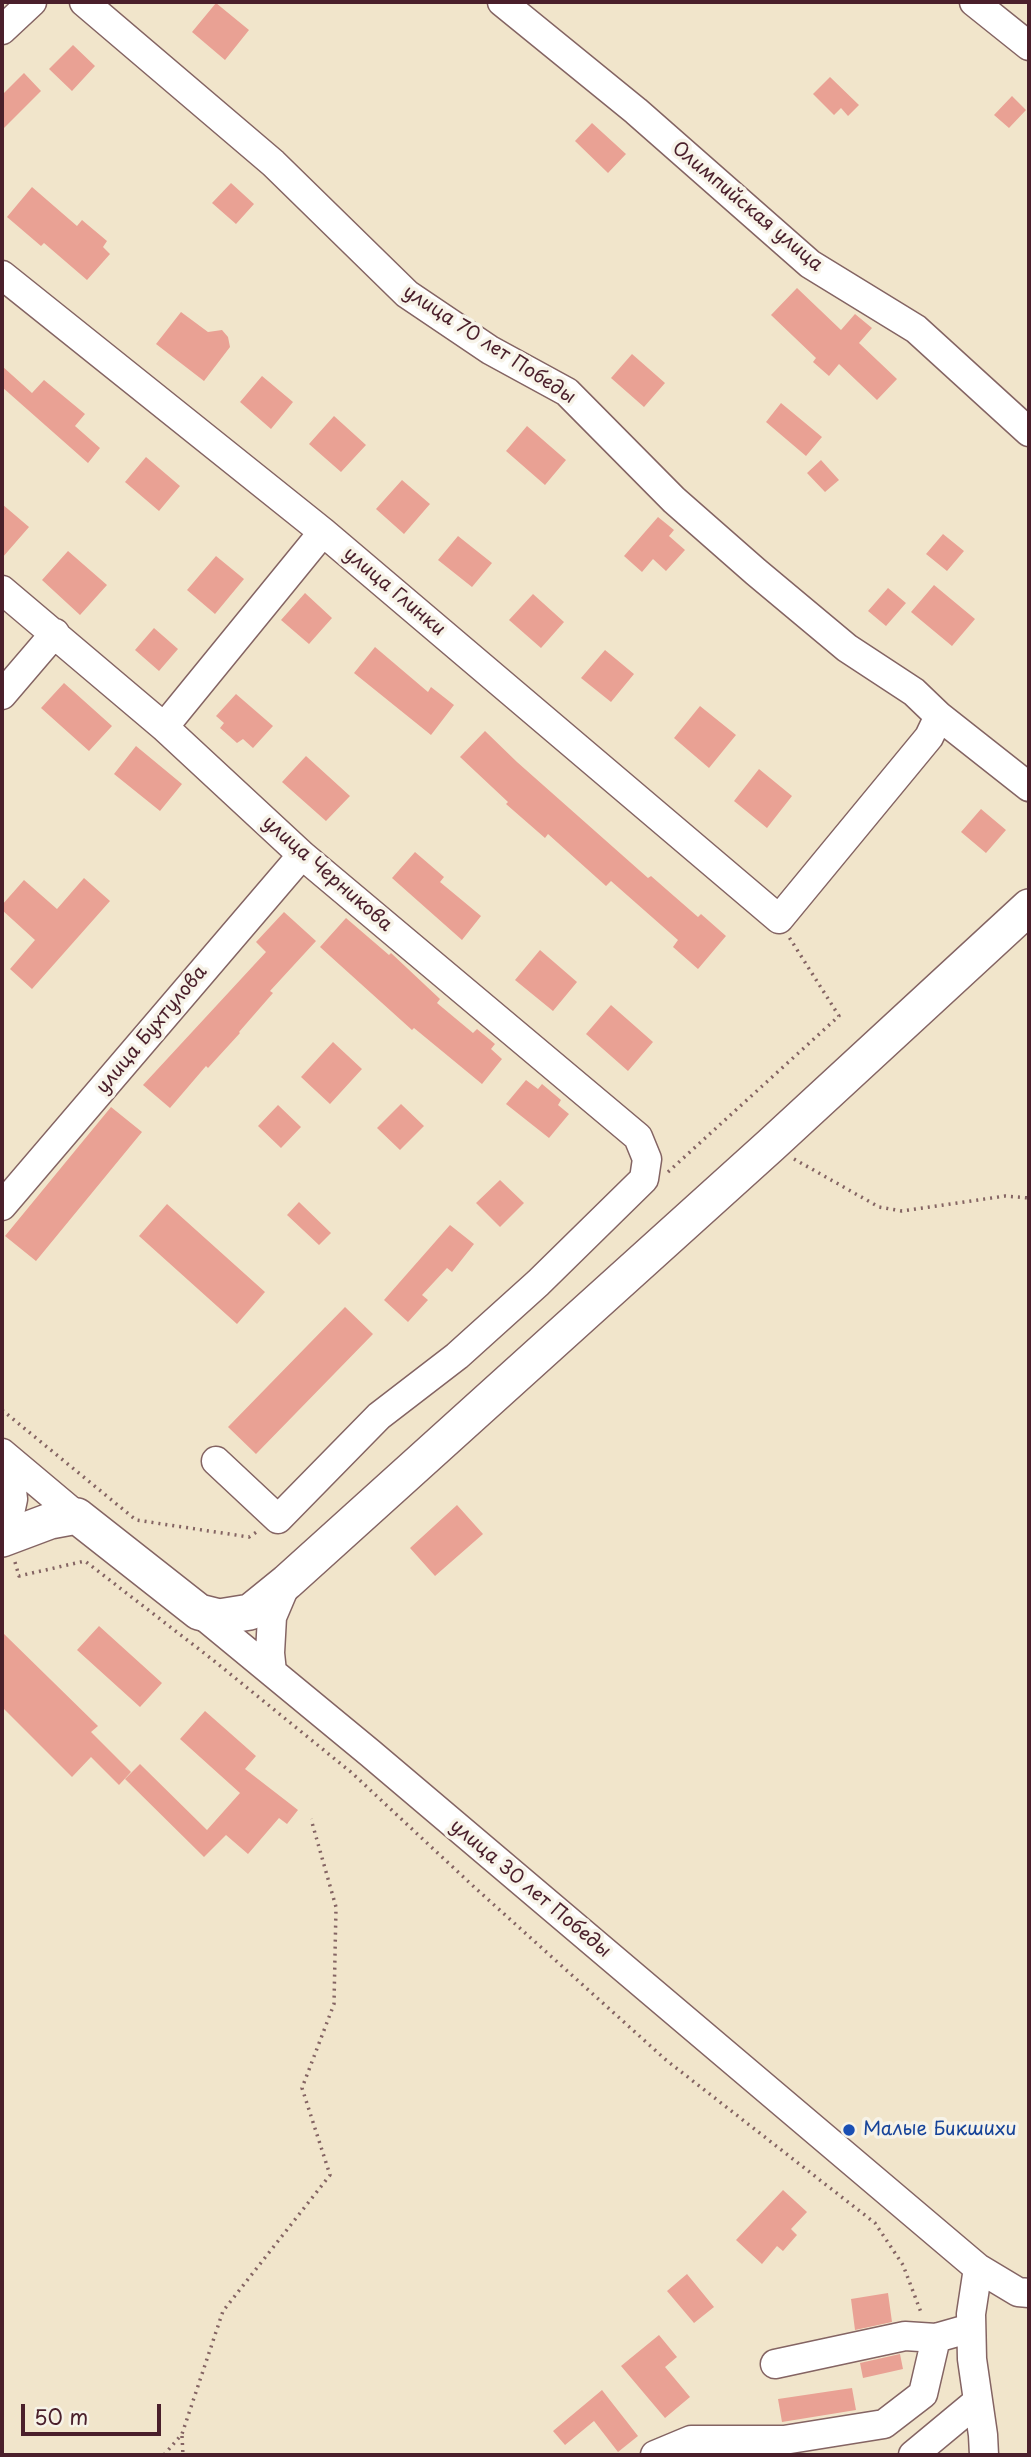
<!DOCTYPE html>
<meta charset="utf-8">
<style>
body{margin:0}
#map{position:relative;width:1031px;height:2457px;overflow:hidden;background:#f1e5cb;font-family:"Playpen Sans",sans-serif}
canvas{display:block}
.frame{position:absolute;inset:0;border:4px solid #4a1f2b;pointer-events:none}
.scale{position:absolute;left:21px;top:2404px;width:140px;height:32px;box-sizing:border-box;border:4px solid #4a1f2b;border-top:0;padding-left:9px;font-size:21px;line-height:24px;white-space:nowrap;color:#4a1f2b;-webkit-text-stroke:5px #f7f3e8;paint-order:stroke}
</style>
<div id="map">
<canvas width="1031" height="2457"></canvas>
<div class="frame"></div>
<div class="scale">50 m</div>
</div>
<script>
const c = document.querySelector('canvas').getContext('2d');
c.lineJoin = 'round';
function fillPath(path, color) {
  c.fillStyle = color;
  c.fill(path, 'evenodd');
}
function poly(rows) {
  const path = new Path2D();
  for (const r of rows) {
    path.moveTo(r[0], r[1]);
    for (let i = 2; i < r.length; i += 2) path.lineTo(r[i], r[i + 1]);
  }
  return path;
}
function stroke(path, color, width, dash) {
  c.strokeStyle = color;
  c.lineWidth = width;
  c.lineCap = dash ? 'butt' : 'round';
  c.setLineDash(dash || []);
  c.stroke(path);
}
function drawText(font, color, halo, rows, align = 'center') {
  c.font = font + ' "Playpen Sans",sans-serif';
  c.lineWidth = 7;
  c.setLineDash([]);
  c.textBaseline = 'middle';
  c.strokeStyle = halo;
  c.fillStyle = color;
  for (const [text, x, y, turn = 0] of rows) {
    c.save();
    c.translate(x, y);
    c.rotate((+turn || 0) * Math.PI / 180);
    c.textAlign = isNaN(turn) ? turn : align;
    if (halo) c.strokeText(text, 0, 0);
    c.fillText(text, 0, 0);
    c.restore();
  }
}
fillPath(poly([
 [216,3,249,30,225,60,192,32],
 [73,45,95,66,72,91,49,69],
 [24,73,41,91,2,130,2,95],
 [830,77,859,105,848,116,841,108,834,115,813,94],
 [1012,96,1026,110,1009,128,994,115],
 [592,123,626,154,608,173,575,141],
 [231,183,254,204,236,224,212,203],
 [32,187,77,226,82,220,107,241,103,247,110,254,87,280,44,243,41,246,7,217],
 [797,288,841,330,855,314,872,328,859,343,897,379,877,400,839,364,829,376,813,362,816,358,771,315],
 [181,312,208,332,222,330,228,337,230,347,204,381,156,344],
 [632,354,665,383,644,407,611,378],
 [2,366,32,393,44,380,85,414,75,426,100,448,88,463,2,387],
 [262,376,293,402,271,429,240,402],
 [781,403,822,437,806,456,766,422],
 [334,416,366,445,341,472,309,444],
 [527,426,566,460,545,485,506,451],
 [146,457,180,486,159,511,125,482],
 [821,460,839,480,825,492,807,473],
 [402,480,430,504,404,534,376,509],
 [2,504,29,527,2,558],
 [658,517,674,530,669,536,685,550,666,571,653,559,642,572,624,556],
 [943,534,964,551,947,571,926,554],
 [458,536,492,563,472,587,438,560],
 [68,551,107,585,80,615,42,580],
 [216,556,244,579,215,614,187,590],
 [934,585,975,619,952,646,911,612],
 [888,588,906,603,886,626,868,611],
 [305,593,332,618,309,644,281,620],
 [533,594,564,622,541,648,509,620],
 [154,628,178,649,159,671,135,650],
 [375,647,428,692,431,687,454,705,431,735,354,673],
 [605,650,634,674,611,702,581,678],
 [64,683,112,726,89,751,41,708],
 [236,694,273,726,253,748,243,739,237,743,220,728,224,723,216,716],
 [700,706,736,735,709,768,674,738],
 [485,731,517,762,648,878,651,876,698,917,701,914,726,936,698,969,673,947,678,940,611,881,606,886,548,834,545,838,506,804,508,802,460,757],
 [136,746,182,784,160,811,114,774],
 [306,756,350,796,326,821,282,782],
 [759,769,792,796,767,828,734,801],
 [981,809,1006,830,986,853,961,832],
 [415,852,444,877,440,882,481,916,462,940,392,878],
 [84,878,110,901,32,989,10,969,35,940,2,910,2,905,24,880,57,909],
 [284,912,316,941,270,991,273,993,239,1032,240,1033,208,1068,206,1066,170,1108,143,1085,266,952,256,942],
 [346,918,389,955,391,953,440,999,437,1003,473,1033,477,1029,495,1044,491,1049,502,1059,482,1084,414,1028,412,1030,320,947],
 [540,950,577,982,553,1011,515,980],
 [611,1005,653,1042,628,1071,586,1034],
 [333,1042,362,1069,330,1104,301,1077],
 [526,1080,538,1089,542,1084,561,1100,558,1105,569,1114,549,1138,506,1104],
 [401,1104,424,1126,400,1150,377,1128],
 [278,1105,301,1127,281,1148,258,1126],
 [111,1107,142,1132,36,1261,5,1236],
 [500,1180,524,1203,500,1227,476,1203],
 [299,1202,331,1233,319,1245,287,1215],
 [167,1204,265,1292,237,1324,139,1236],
 [450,1225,474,1244,452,1272,447,1268,422,1295,428,1300,408,1322,384,1300],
 [345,1307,373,1334,256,1454,228,1427],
 [457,1505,483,1534,435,1576,410,1548],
 [99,1626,162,1683,140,1707,77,1650],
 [2,1632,98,1726,91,1732,131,1772,119,1785,91,1757,72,1777,2,1707],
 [205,1711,256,1756,245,1769,298,1810,287,1824,279,1818,248,1854,226,1835,204,1857,125,1779,140,1764,207,1830,240,1793,180,1739],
 [783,2190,807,2212,791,2229,797,2235,783,2251,777,2246,762,2264,736,2240],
 [687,2274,714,2307,694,2323,667,2291],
 [888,2293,892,2322,855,2330,851,2299],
 [659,2335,677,2357,665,2367,690,2397,665,2418,621,2366],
 [900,2354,903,2369,863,2378,860,2363],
 [852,2388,856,2410,782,2422,778,2399],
 [602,2390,638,2436,618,2452,594,2421,565,2445,553,2431]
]), '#e9a194');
const minor = poly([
 [84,2,273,163,407,294,490,350,567,392,674,500,756,572,847,648,914,692,939,716,1029,787],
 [502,2,636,111,810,264,916,329,1029,432],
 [974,2,1029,46],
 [2,30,32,2],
 [2,275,323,532,779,919,929,737,939,716],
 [2,590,164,727,302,855,638,1137,647,1159,644,1179,538,1283,457,1356,379,1416,278,1519,216,1461],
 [2,695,55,633],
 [164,727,323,532],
 [2,1206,302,855],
 [2,1453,77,1516],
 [2,1538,7,1527,13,1499,10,1473,2,1453],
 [199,1612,370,1753,978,2268,1018,2292,1029,2293],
 [272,1672,270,1653,272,1617,286,1584],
 [978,2268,971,2314,972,2359,983,2435,984,2455],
 [775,2364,905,2336,936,2338],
 [655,2455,691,2440,784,2440,884,2424,923,2394,936,2338,971,2328],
 [913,2455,978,2401]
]);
const major = poly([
 [2,1539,50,1521,77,1516,199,1612,219,1617,250,1612,287,1582,771,1145,1029,907]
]);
stroke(minor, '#846463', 31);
stroke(major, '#846463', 38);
stroke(poly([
 [794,1159,879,1207,902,1211,1005,1196,1029,1198],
 [668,1172,839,1016,789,937],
 [2,1410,136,1520,249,1537,258,1531],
 [15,1562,19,1576,85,1561,213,1660,352,1773,472,1885,666,2060,875,2223,903,2265,922,2315],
 [182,2436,183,2455],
 [164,2455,182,2434,223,2311,330,2175,302,2088,334,2004,336,1907,311,1819]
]), '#846463', 3.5, [2, 5]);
stroke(minor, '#fff', 28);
stroke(major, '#fff', 35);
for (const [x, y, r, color] of [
 [849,2130,7,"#1a4fb4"]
]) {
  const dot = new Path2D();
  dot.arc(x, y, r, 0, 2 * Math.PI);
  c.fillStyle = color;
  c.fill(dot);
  stroke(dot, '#f7f3e8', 2.5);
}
drawText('19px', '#4a1f2b', '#f7f3e8', [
 ["Олимпийская улица",747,207,40],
 ["улица 70 лет Победы",489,345,33],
 ["улица Глинки",394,592,40],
 ["улица Черникова",327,874,41],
 ["улица Бухтулова",152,1030,-50],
 ["улица 30 лет Победы",530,1889,40]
]);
drawText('19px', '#164399', '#f7f3e8', [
 ["Малые Бикшихи",863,2130]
], 'left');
</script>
